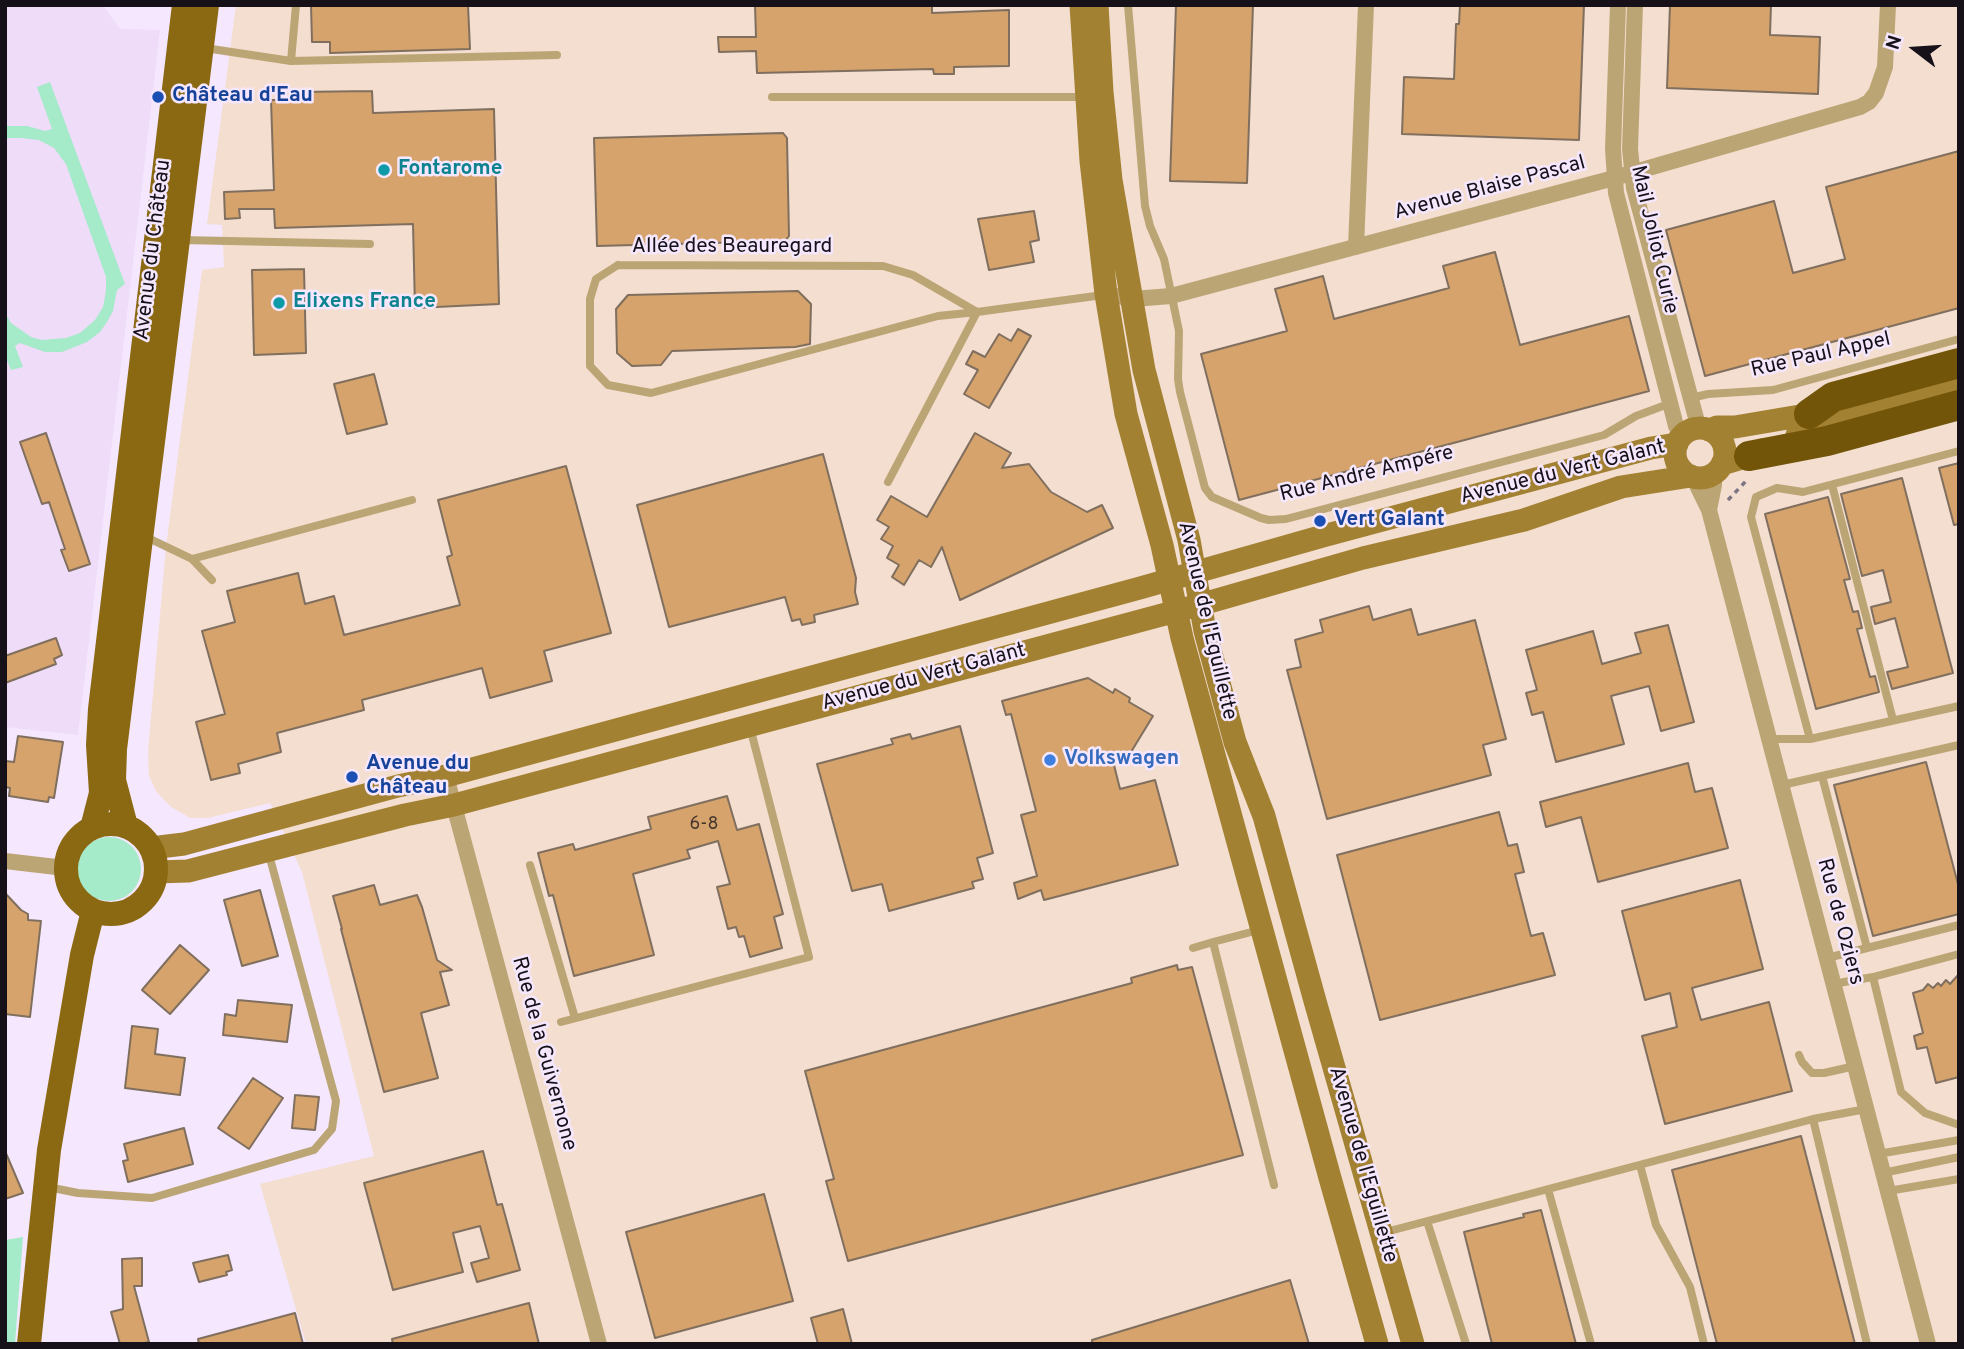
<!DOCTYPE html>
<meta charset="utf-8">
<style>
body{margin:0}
#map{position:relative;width:1964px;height:1349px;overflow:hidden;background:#f5e7fd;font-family:Overpass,sans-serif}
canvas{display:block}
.frame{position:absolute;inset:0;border:7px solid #161119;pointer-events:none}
.north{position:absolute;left:1880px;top:14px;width:70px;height:70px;-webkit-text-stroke:5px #f5e7fd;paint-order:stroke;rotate:287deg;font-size:19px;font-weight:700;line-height:28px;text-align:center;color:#161119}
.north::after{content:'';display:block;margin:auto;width:24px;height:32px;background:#161119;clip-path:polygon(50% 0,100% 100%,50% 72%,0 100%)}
</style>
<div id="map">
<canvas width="1964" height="1349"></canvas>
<div class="frame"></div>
<div class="north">N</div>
</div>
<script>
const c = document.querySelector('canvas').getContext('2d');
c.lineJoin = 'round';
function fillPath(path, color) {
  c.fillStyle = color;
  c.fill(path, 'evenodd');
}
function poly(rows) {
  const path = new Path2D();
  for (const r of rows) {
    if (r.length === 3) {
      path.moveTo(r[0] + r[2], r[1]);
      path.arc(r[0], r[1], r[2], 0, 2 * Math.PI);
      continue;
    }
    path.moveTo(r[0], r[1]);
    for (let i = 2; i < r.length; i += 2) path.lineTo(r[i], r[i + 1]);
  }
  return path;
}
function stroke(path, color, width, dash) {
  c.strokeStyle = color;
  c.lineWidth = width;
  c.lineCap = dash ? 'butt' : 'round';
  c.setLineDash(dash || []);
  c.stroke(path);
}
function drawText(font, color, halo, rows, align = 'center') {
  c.font = font + ' Overpass,sans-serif';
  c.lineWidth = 5;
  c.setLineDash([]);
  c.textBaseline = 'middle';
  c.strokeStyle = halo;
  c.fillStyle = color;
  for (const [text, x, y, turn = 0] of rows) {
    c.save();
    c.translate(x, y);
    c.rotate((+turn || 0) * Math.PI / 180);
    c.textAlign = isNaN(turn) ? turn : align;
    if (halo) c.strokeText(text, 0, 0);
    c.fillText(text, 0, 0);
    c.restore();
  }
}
fillPath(poly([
 [236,5,1959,5,1959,1344,306,1344,260,1184,374,1156,302,872,270,803,208,818,190,818,170,806,156,791,149,776,148,751,166,547,202,270,224,267,222,225,207,224]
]), '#f3ded0');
fillPath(poly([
 [5,5,103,5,120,29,160,30,78,735,5,727]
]), '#eedcf9');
fillPath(poly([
 [50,82,125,284,117,290,113,311,107,322,100,332,87,342,62,352,45,352,20,343,15,346,23,367,11,370,5,355,5,313,11,323,31,337,42,340,66,338,80,333,95,320,103,307,106,291,106,277,66,164,54,148,39,140,21,138,5,138,5,126,27,126,45,131,52,129,37,87],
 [109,869,32],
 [23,1237,15,1344,5,1344,5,1240]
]), '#a5eac9');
const building = poly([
 [311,5,468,5,470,49,330,53,330,42,312,42,311,5],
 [755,5,932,5,932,13,1009,10,1009,66,954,67,954,74,934,74,933,69,757,73,756,51,719,52,718,37,756,37,755,5],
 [1176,5,1253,5,1247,183,1170,181,1176,5],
 [1460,5,1584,5,1579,140,1402,134,1404,77,1454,79,1456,24,1459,24,1460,5],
 [1670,5,1771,5,1770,35,1820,37,1818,94,1667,88,1670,5],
 [372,91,373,113,494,109,499,304,415,308,413,224,275,228,274,209,239,209,240,218,225,219,224,192,274,190,271,100,298,100,298,92,372,91],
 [783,133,787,138,789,236,785,241,597,246,594,138,783,133],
 [1959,151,1959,308,1705,376,1666,230,1774,201,1793,273,1845,259,1826,187,1959,151],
 [1034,211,1039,240,1030,242,1034,262,989,270,978,219,1034,211],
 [1495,252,1520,345,1629,316,1649,391,1239,500,1201,354,1287,331,1275,289,1323,276,1334,319,1449,288,1443,266,1495,252],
 [304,269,306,353,254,355,252,270,304,269],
 [798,291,811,304,810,344,795,347,672,351,661,365,632,366,617,353,616,309,628,295,798,291],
 [1018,329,1031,336,989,408,964,394,978,370,966,364,973,351,985,357,999,334,1011,341,1018,329],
 [374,374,387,424,347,434,334,384,374,374],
 [46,433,90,564,69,571,61,550,65,549,49,502,42,504,20,442,46,433],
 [975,433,1011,453,1002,468,1029,464,1051,492,1087,512,1102,505,1113,528,960,600,942,547,931,567,919,560,904,585,892,577,899,565,887,558,893,546,881,539,889,527,877,520,891,496,927,517,975,433],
 [823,454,856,578,855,592,858,604,814,615,815,622,802,625,800,619,792,621,785,597,669,627,637,505,823,454],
 [1959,463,1959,524,1954,525,1939,468,1959,463],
 [566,466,611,633,544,651,552,681,490,698,482,668,362,700,364,710,277,733,281,752,238,764,240,773,211,780,196,722,225,714,202,631,235,622,227,591,298,573,305,604,334,596,344,635,460,605,447,557,452,555,438,500,566,466],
 [1902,478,1953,673,1892,689,1887,672,1908,667,1895,618,1875,624,1871,607,1891,602,1883,570,1862,576,1841,494,1902,478],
 [1828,497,1850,579,1844,580,1853,612,1858,611,1862,628,1857,629,1870,677,1875,676,1879,692,1816,709,1765,514,1828,497],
 [1369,606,1373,620,1411,609,1418,635,1475,620,1506,739,1483,745,1491,775,1327,819,1287,670,1301,667,1295,640,1323,632,1320,620,1369,606],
 [1668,625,1694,722,1661,731,1649,686,1611,696,1624,744,1556,762,1543,712,1532,715,1526,693,1537,690,1526,650,1593,631,1602,664,1641,653,1635,633,1668,625],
 [56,638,62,655,54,659,56,664,5,683,5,656,56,638],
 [1088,678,1113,693,1115,689,1130,698,1129,702,1153,716,1131,752,1112,757,1120,789,1155,780,1178,865,1044,900,1041,890,1018,899,1014,883,1037,876,1021,815,1036,811,1011,714,1006,715,1002,701,1088,678],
 [960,726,993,853,977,858,983,879,972,882,974,888,889,911,882,884,852,891,817,764,893,744,891,739,910,734,912,739,960,726],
 [18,736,63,742,54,798,49,797,48,802,9,796,10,788,5,787,5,761,14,762,18,736],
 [1926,762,1959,888,1959,914,1873,936,1834,785,1926,762],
 [1688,763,1695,792,1712,788,1728,848,1598,882,1581,817,1546,827,1540,802,1688,763],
 [727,796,737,830,759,824,783,914,774,917,782,948,750,957,744,936,739,937,736,927,728,929,717,887,730,884,718,841,687,850,690,858,633,874,654,955,574,976,553,895,549,896,538,853,573,844,575,850,651,829,648,817,727,796],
 [1499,812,1508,846,1517,844,1524,872,1515,874,1531,936,1543,933,1555,975,1380,1020,1337,855,1499,812],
 [1740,880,1763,969,1692,988,1701,1020,1769,1002,1792,1091,1665,1124,1642,1036,1677,1027,1670,993,1645,1000,1622,911,1740,880],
 [374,885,380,905,417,895,422,907,437,960,452,970,440,972,449,1005,421,1013,438,1078,384,1092,341,929,342,929,333,896,374,885],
 [260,890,278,956,242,966,224,900,260,890],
 [5,893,21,910,28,914,28,920,41,921,30,1017,5,1014,5,893],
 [180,945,209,970,170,1014,142,990,180,945],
 [1177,965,1178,970,1192,967,1243,1155,848,1261,826,1181,834,1179,805,1071,1132,983,1131,978,1177,965],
 [1959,974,1959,1077,1936,1083,1927,1047,1917,1049,1914,1036,1923,1033,1913,993,1923,990,1928,984,1933,988,1938,983,1941,986,1946,980,1950,984,1959,974],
 [238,1000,292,1005,287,1042,223,1035,225,1014,236,1016,238,1000],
 [132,1026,158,1029,155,1054,185,1058,180,1095,125,1088,132,1026],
 [253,1078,283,1098,249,1149,218,1128,253,1078],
 [295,1095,319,1097,315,1130,292,1128,295,1095],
 [184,1128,193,1164,128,1182,123,1161,128,1160,124,1144,184,1128],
 [1801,1136,1855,1344,1717,1344,1672,1170,1801,1136],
 [5,1151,23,1193,5,1199,5,1151],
 [483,1151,497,1205,502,1204,520,1270,477,1282,471,1263,489,1258,480,1226,453,1233,463,1272,393,1290,364,1183,483,1151],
 [764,1194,793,1301,655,1338,626,1232,764,1194],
 [1541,1210,1576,1344,1492,1344,1464,1232,1524,1217,1523,1214,1541,1210],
 [228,1255,232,1270,226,1272,227,1275,199,1282,193,1263,228,1255],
 [142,1258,142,1286,134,1286,149,1342,140,1344,120,1344,111,1312,123,1309,122,1259,142,1258],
 [1290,1280,1309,1344,1092,1344,1092,1340,1290,1280],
 [529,1303,539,1344,393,1344,392,1339,529,1303],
 [843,1309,852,1344,818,1344,811,1318,843,1309],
 [295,1313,303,1344,199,1344,198,1339,295,1313]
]);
fillPath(building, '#d5a36b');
stroke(building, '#806f5e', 2);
stroke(poly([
 [1728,500,1747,480]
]), '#7e7584', 3.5, [5, 5]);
stroke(poly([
 [1128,5,1145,206,1150,226,1164,259,1179,331,1178,379,1180,392,1205,488,1212,497,1261,518,1269,520,1286,519,1604,435,1636,416,1671,403],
 [205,48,291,61,557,55],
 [291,61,296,5],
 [772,97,1084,97],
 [181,240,370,244],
 [618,265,883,266,913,275,977,312,938,316,651,393,608,385,590,366,590,299,596,279,618,265],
 [1691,398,1708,394,1773,390,1959,339],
 [888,482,977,312,1103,295],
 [1832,485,1893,720],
 [144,536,192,559,212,580],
 [192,559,412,500],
 [1769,739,1810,739,1959,706],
 [1810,739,1751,517,1756,497,1777,488,1803,492,1959,451],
 [1822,776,1867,948,1959,925],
 [1782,785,1959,745],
 [530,865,575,1018],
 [1213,942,1259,930],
 [1193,948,1213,942,1274,1185],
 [1959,954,1873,977,1901,1092,1925,1113,1959,1125],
 [1827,958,1867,948],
 [1833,984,1873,977],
 [561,1022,809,957,750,727],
 [1799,1055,1802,1062,1812,1073,1824,1073,1855,1066],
 [1813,1119,1866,1109],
 [1878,1154,1959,1140],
 [1640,1165,1656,1225,1690,1287,1704,1344],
 [1883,1173,1959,1157],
 [48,1187,78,1193,152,1198,314,1150,332,1129,336,1101,268,851],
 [1548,1189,1591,1344],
 [1888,1191,1959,1179],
 [1427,1221,1466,1344],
 [1382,1233,1813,1119,1867,1344]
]), '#bca575', 8);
stroke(poly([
 [1618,5,1613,149,1616,193,1676,426,1682,437],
 [1635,5,1630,149,1634,188,1699,429],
 [1356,247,1366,5],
 [1106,294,1133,299,1171,296,1614,178,1860,107,1869,102,1876,93,1885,67,1888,5],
 [1693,477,1709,510,1928,1344],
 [1709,510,1714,485,1714,474],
 [446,776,599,1344],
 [5,861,65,868]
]), '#bca575', 16);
stroke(poly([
 [1081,5,1091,161,1106,294,1126,414,1162,545,1182,638,1330,1178,1377,1344],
 [1097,5,1102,92,1111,180,1144,370,1189,540,1205,631,1235,742,1264,816,1315,1001,1413,1344],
 [1700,453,25],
 [1709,430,1717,427,1735,427,1823,412],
 [1797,435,1903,399,1959,384],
 [1722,464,1749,456,1762,450],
 [151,848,184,844,398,786,446,776,1140,588,1323,536,1651,448,1677,444],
 [156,872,188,871,405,815,454,805,1199,605,1363,558,1524,520,1621,487,1691,476]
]), '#a38132', 23);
stroke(poly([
 [111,869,45],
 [126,826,114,780,115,749,207,5],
 [92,828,101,793,98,745,100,709,184,5],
 [29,1344,49,1150,82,955,93,911]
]), '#8a6912', 24);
stroke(poly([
 [1809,414,1833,397,1959,363],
 [1749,456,1827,441,1959,405]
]), '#725509', 30);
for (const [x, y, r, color] of [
 [158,97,7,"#1a4fb4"],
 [384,170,7,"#0f9aa8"],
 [279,303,7,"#0f9aa8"],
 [1320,521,7,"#1a4fb4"],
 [1050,760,7,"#3f7fe0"],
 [352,777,7,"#1a4fb4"]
]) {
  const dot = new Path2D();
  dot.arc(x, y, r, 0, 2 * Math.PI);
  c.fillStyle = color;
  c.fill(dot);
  stroke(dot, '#f5e7fd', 2.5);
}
drawText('18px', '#46362e', null, [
 ["6-8",704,825]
]);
drawText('bold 21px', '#164399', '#f5e7fd', [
 ["Château d'Eau",172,97],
 ["Vert Galant",1334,521],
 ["Avenue du",366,765],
 ["Château",366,789]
], 'left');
drawText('bold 21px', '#0d838f', '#f5e7fd', [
 ["Fontarome",398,170],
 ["Elixens France",293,303]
], 'left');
drawText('21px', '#161119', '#f5e7fd', [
 ["Avenue Blaise Pascal",1490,189,-15],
 ["Mail Joliot Curie",1653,240,77],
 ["Allée des Beauregard",732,248],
 ["Avenue du Château",154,250,-83],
 ["Rue Paul Appel",1821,356,-13],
 ["Avenue du Vert Galant",1563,473,-14],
 ["Rue André Ampére",1367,475,-14],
 ["Avenue de l'Eguillette",1206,621,77],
 ["Avenue du Vert Galant",924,678,-15],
 ["Rue de Oziers",1839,922,75],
 ["Rue de la Guivernone",543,1054,75],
 ["Avenue de l'Eguillette",1362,1165,74]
]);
drawText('bold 21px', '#366cbe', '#f5e7fd', [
 ["Volkswagen",1064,760]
], 'left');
</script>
